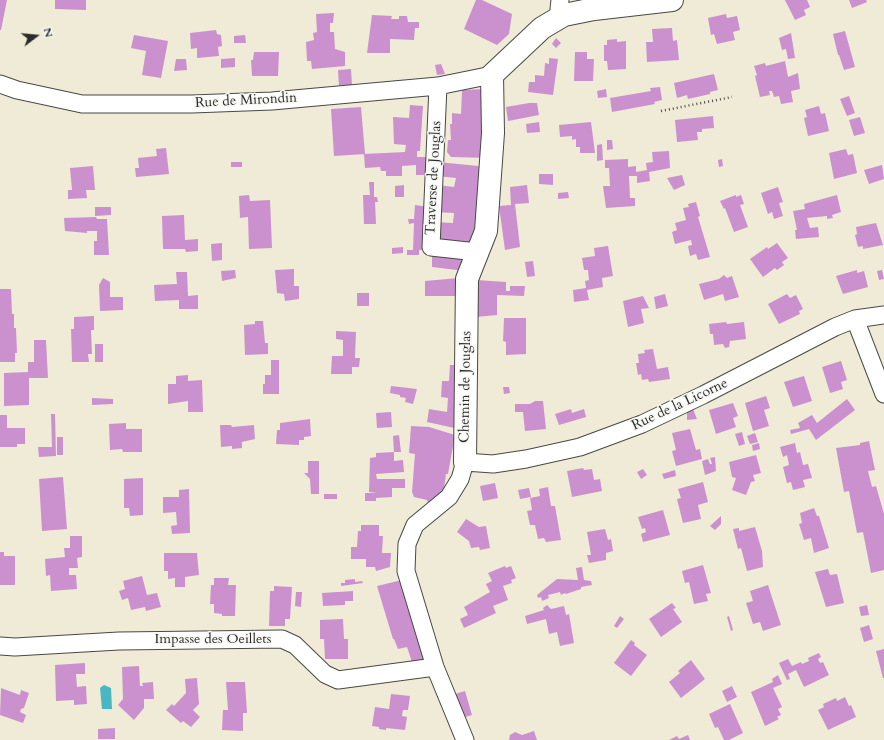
<!DOCTYPE html>
<style>
body{margin:0}
#map{position:relative;width:884px;height:740px;overflow:hidden;background:#efebd7;font-family:Cardo,serif}
canvas{display:block}
.north{position:absolute;left:16px;top:16px;width:40px;height:40px;-webkit-text-stroke:3px #f6f6f2;paint-order:stroke;rotate:74deg;font-size:11px;font-weight:700;line-height:16px;text-align:center;color:#2b2b2b}
.north::after{content:'';display:block;margin:auto;width:14px;height:18px;background:#2b2b2b;clip-path:polygon(50% 0,100% 100%,50% 72%,0 100%)}
</style>
<div id="map">
<canvas width="884" height="740"></canvas>
<div class="north">N</div>
</div>
<script>
const c = document.querySelector('canvas').getContext('2d');
c.lineJoin = 'round';
function fillPath(path, color) {
  c.fillStyle = color;
  c.fill(path, 'evenodd');
}
function poly(rows) {
  const path = new Path2D();
  for (const r of rows) {
    path.moveTo(r[0], r[1]);
    for (let i = 2; i < r.length; i += 2) path.lineTo(r[i], r[i + 1]);
  }
  return path;
}
function stroke(path, color, width, dash) {
  c.strokeStyle = color;
  c.lineWidth = width;
  c.lineCap = dash ? 'butt' : 'round';
  c.setLineDash(dash || []);
  c.stroke(path);
}
function drawText(font, color, halo, rows, align = 'center') {
  c.font = font + ' Cardo,serif';
  c.lineWidth = 3;
  c.setLineDash([]);
  c.textBaseline = 'middle';
  c.strokeStyle = halo;
  c.fillStyle = color;
  for (const [text, x, y, turn = 0] of rows) {
    c.save();
    c.translate(x, y);
    c.rotate((+turn || 0) * Math.PI / 180);
    c.textAlign = isNaN(turn) ? turn : align;
    if (halo) c.strokeText(text, 0, 0);
    c.fillText(text, 0, 0);
    c.restore();
  }
}
fillPath(poly([
 [104,685,111,688,112,709,102,709,100,688]
]), '#48b7c1');
fillPath(poly([
 [0,0,7,0,1,30,0,30],
 [55,0,86,0,86,10,55,9],
 [476,0,482,0,512,14,509,34,497,45,464,29],
 [785,0,807,0,810,7,804,10,806,15,795,20],
 [849,0,866,0,867,2,852,8],
 [334,13,333,23,330,23,330,32,334,32,335,49,345,52,345,66,312,69,311,61,307,61,306,42,314,40,313,33,317,32,316,14],
 [726,14,727,18,737,16,740,30,733,32,735,40,717,44,714,34,711,35,708,18],
 [372,15,392,16,391,19,399,19,399,16,407,16,408,22,419,22,419,28,415,28,414,40,390,39,390,53,367,53],
 [672,28,673,41,677,40,679,60,647,62,646,42,653,42,652,29],
 [216,30,217,34,221,35,222,46,218,47,219,56,197,58,197,48,191,49,190,33],
 [845,31,855,67,844,70,839,55,838,55,833,34],
 [791,33,795,58,788,59,786,49,782,50,779,38],
 [134,35,168,41,161,78,142,75,146,51,131,48],
 [245,35,246,43,234,43,234,36],
 [556,38,561,43,556,48,552,44],
 [617,39,617,42,626,41,626,69,608,70,607,61,604,61,604,45,607,45,607,40],
 [254,52,279,52,278,76,252,76,251,60,253,60],
 [575,52,587,52,587,59,594,59,593,81,574,81],
 [235,58,235,67,221,68,221,59],
 [549,58,558,59,553,95,528,92,529,82,535,82,535,75,544,76,545,63,549,64],
 [176,59,186,59,187,70,174,71],
 [785,61,788,77,798,73,800,89,791,91,793,102,781,104,779,96,774,97,772,91,769,91,770,95,760,97,755,76,757,75,754,66,765,63,766,66],
 [441,64,445,74,437,75,435,65],
 [351,69,352,85,339,86,338,70],
 [714,74,718,90,710,92,710,94,688,99,687,95,677,98,674,83],
 [660,87,662,100,654,102,655,104,612,112,610,98,651,91,650,88],
 [485,89,489,158,451,157,447,152,448,140,451,140,450,124,452,124,452,113,461,114,462,90],
 [606,89,607,97,598,98,597,91],
 [849,96,855,113,847,116,840,99],
 [529,103,537,103,539,115,508,121,506,107],
 [410,105,423,106,420,151,417,151,417,157,432,157,432,175,416,175,416,165,402,166,402,176,386,176,386,171,381,171,380,167,365,168,364,154,405,152,406,145,394,144,393,117,409,118],
 [819,106,821,114,825,113,829,131,808,136,804,118,807,117,805,110],
 [361,107,365,154,334,156,331,109],
 [713,116,714,128,702,129,702,132,697,132,698,140,677,142,675,120],
 [860,117,865,133,854,136,849,120],
 [539,122,540,132,527,133,526,124],
 [591,122,595,153,580,153,580,147,576,147,576,139,572,140,572,136,560,137,559,125],
 [607,140,612,140,613,149,607,150],
 [602,144,603,160,597,161,597,145],
 [166,148,169,174,136,177,135,168,139,168,138,158,157,156,156,149],
 [846,149,848,155,853,154,857,173,834,179,829,153],
 [669,151,670,168,649,172,650,181,637,183,637,176,629,176,630,198,635,198,635,206,606,208,603,186,610,186,609,168,605,168,605,160,628,159,628,167,636,166,636,172,647,170,646,163,653,162,652,152],
 [722,159,723,166,719,167,718,160],
 [231,162,242,162,242,167,231,167],
 [438,162,488,167,478,247,434,240,435,222,453,223,454,213,435,212,437,185,454,187,456,178,437,176],
 [882,165,884,179,869,184,864,170],
 [93,166,95,190,86,190,87,198,68,199,68,190,72,190,70,168],
 [539,174,553,174,553,185,539,184],
 [682,175,685,185,674,190,667,178],
 [369,182,374,182,374,197,377,197,378,202,375,202,376,224,364,224,363,195,370,195],
 [404,185,404,197,395,197,395,186],
 [527,185,529,203,515,204,520,247,505,250,499,206,511,205,510,187],
 [778,187,783,202,779,203,783,216,774,219,772,212,768,214,761,193],
 [568,192,569,198,558,199,558,193],
 [249,195,250,201,270,200,272,248,249,249,248,217,240,218,239,196],
 [736,195,736,197,741,195,744,204,740,205,748,227,734,232,725,208,724,209,720,201],
 [837,195,841,212,832,215,833,218,827,219,827,216,807,218,810,228,818,227,819,237,796,239,795,230,797,230,793,211,805,209,804,204],
 [696,202,700,216,698,217,710,257,698,260,696,254,690,256,688,246,692,245,691,240,675,244,672,232,677,230,675,223,686,220,683,208,689,207,688,204],
 [415,205,429,207,427,250,419,250,419,255,407,255,407,250,413,250,414,223,409,224,408,219,414,219],
 [95,207,111,207,111,215,95,216],
 [184,215,185,240,198,239,198,251,186,252,185,249,163,249,162,216],
 [96,217,97,219,107,219,109,255,94,255,94,241,97,241,97,231,87,231,87,233,65,231,64,218],
 [876,223,883,245,863,249,863,246,858,247,855,235,857,234,856,227],
 [222,243,222,260,212,261,211,244],
 [777,243,788,258,782,262,784,265,777,270,775,268,763,277,750,259,767,247,768,249],
 [608,246,613,276,602,278,603,287,587,290,589,300,574,302,573,290,586,288,585,281,589,280,588,270,584,270,582,258,595,256,594,248],
 [403,247,403,253,392,254,392,248],
 [432,253,467,256,465,271,432,267],
 [533,261,535,276,527,277,525,262],
 [294,269,294,286,299,286,299,299,285,301,284,294,277,293,275,270],
 [235,270,236,278,222,281,221,271],
 [857,270,857,273,864,271,868,287,843,294,836,276],
 [882,270,884,279,879,280,877,271],
 [176,272,187,272,188,296,198,295,198,309,179,309,179,300,155,301,154,285,177,284],
 [724,275,727,278,732,276,739,297,725,301,723,294,704,300,699,284,719,279],
 [103,278,110,282,110,297,123,297,123,310,100,311,99,285],
 [459,278,459,296,425,296,425,281],
 [476,280,506,282,506,291,510,291,510,286,525,286,524,296,497,295,497,315,476,317,476,312,478,312,478,295,475,295],
 [0,289,11,289,12,314,14,314,14,328,16,328,17,353,15,353,15,362,0,362],
 [357,293,369,293,369,306,357,306],
 [665,294,668,306,656,309,654,297],
 [787,294,790,298,796,295,803,309,799,311,800,314,779,324,768,304],
 [643,296,649,308,641,309,644,323,628,327,623,301],
 [94,316,94,330,91,330,92,354,88,354,89,362,72,362,71,329,74,329,74,317],
 [504,318,526,318,526,354,506,355,506,342,503,341],
 [255,321,263,321,265,343,268,343,268,354,245,355,244,325,255,324],
 [726,322,727,324,744,322,746,339,730,341,729,347,725,348,723,344,714,345,713,334,710,334,709,324],
 [336,331,356,332,355,358,360,358,359,367,352,367,352,374,331,374,332,356,343,356,343,340,336,339],
 [34,340,46,340,48,378,29,378,29,405,4,406,4,373,28,372,28,362,34,362],
 [95,344,103,344,103,362,95,362],
 [653,349,657,369,668,367,670,379,649,382,648,379,642,380,641,374,638,375,636,363,639,363,638,354,645,353,644,350],
 [271,360,279,360,279,394,263,394,263,384,265,384,265,375,271,375],
 [841,361,847,380,841,382,843,389,830,393,822,367],
 [450,365,463,365,459,429,427,422,429,409,447,412,448,398,441,397,442,381,449,381],
 [188,375,188,381,202,380,203,412,188,412,188,401,168,404,168,384,176,384,176,376],
 [804,376,812,401,793,407,784,382],
 [391,386,417,389,413,404,405,402,406,398,400,397,400,395,390,393],
 [503,387,509,387,510,393,504,394],
 [766,396,770,408,764,410,769,426,753,431,745,403],
 [92,398,113,399,113,404,92,405],
 [847,399,855,410,816,440,809,429,791,434,790,430,800,428,798,423,812,415,817,423],
 [535,401,543,401,546,429,525,431,523,412,515,412,515,404,530,404],
 [733,403,738,416,733,418,736,427,716,434,709,410],
 [571,409,572,413,584,409,586,417,559,425,555,414],
 [693,409,697,419,687,420,687,412],
 [391,412,392,427,377,428,376,413],
 [51,414,55,414,56,456,39,457,38,447,52,447],
 [0,415,7,415,7,428,25,428,25,444,17,444,17,447,0,447],
 [310,419,311,436,304,437,304,440,299,440,299,445,276,444,277,430,280,430,280,423],
 [126,423,126,429,142,429,142,452,123,452,122,449,110,450,109,424],
 [220,425,231,425,232,427,254,425,255,439,242,442,242,448,232,449,232,446,221,447],
 [411,426,429,427,455,435,448,474,446,474,443,496,429,506,427,500,414,497,412,492,415,454,409,453],
 [690,429,696,450,700,449,702,459,676,466,672,451,676,450,672,433],
 [742,432,745,444,739,446,735,434],
 [755,433,758,442,750,444,747,436],
 [399,435,401,452,394,452,393,436],
 [57,437,63,437,63,455,57,455],
 [869,441,875,470,868,471,872,487,876,486,884,514,884,570,871,573,863,532,857,533,849,491,844,492,836,448,860,445,860,443],
 [759,443,760,449,753,451,752,445],
 [795,443,797,453,800,452,803,465,808,464,812,478,803,480,805,487,793,490,791,482,787,483,783,467,789,465,787,455,783,457,780,447],
 [394,452,394,461,403,460,404,472,376,474,377,479,405,479,405,488,392,488,392,497,376,498,376,501,365,501,365,493,377,493,369,492,370,458,376,457,376,453],
 [756,455,761,473,753,475,755,481,751,482,746,495,732,490,736,478,732,477,729,462],
 [715,457,716,471,705,475,702,461,708,459,710,464,712,464,710,458],
 [308,461,319,461,319,494,311,494,310,479,304,473,308,473],
 [583,468,584,470,592,469,594,480,600,479,602,491,572,497,567,471],
 [643,469,647,475,641,479,637,472],
 [675,470,676,476,664,479,662,474],
 [63,477,67,529,42,531,39,479],
 [143,478,143,515,130,516,129,508,124,508,124,479],
 [703,482,708,502,698,505,701,519,683,523,677,499,681,498,678,489],
 [495,483,498,498,483,501,480,486],
 [548,487,551,506,555,506,561,540,546,542,544,538,538,539,535,525,530,525,527,511,532,510,530,498,540,496,539,489],
 [529,488,531,497,520,499,518,490],
 [189,489,190,533,172,534,171,526,177,525,176,512,163,513,163,497,179,497,179,490],
 [324,494,337,494,337,499,324,499],
 [814,508,817,516,819,516,829,548,814,553,811,538,804,540,799,524,802,523,800,513],
 [663,510,670,535,643,542,641,534,646,532,645,528,642,529,638,517],
 [721,516,721,524,715,530,710,526],
 [466,519,479,527,486,526,490,548,480,550,479,547,471,548,469,541,457,532],
 [361,525,379,525,379,536,383,536,382,553,391,553,390,567,376,571,375,567,366,567,366,559,351,559,351,547,357,547,358,531,361,531],
 [755,527,762,551,763,567,747,571,741,548,738,549,733,529,739,528,739,531],
 [605,529,608,540,611,539,613,551,606,553,606,560,589,563,587,555,591,555,587,532],
 [70,536,82,536,82,557,77,558,78,568,69,568,69,575,76,575,77,589,51,591,50,575,46,576,45,559,65,557,64,548,70,548],
 [0,552,4,552,4,556,15,556,15,585,0,585],
 [164,553,197,553,199,575,185,577,185,587,175,587,175,578,168,579,168,571,164,571],
 [703,565,711,593,706,594,708,601,694,604,689,582,685,583,682,571],
 [505,566,506,568,511,566,516,578,511,580,512,583,503,586,508,600,493,606,496,613,464,628,460,619,468,615,464,607,490,592,486,584,492,581,488,573],
 [582,567,584,580,591,581,592,585,581,587,581,589,566,594,565,593,561,595,560,592,548,595,549,598,542,601,541,597,538,598,537,595,557,579,578,580,576,568],
 [828,569,830,575,837,574,844,603,826,607,815,572],
 [142,576,147,595,157,593,161,607,146,611,145,607,131,610,128,598,122,600,119,591,125,589,123,581],
 [214,578,229,578,228,585,236,585,235,616,222,616,222,614,214,613,214,604,210,604,211,585,214,585],
 [355,579,355,582,362,581,363,583,341,586,341,583,345,583,345,580],
 [402,580,428,657,413,665,407,647,398,649,394,639,393,639,377,586],
 [768,585,781,625,763,631,760,622,753,624,746,603,753,601,750,591],
 [274,586,292,587,290,619,285,619,285,626,269,626,270,591,274,591],
 [353,591,353,601,345,601,345,605,323,606,322,593],
 [296,592,302,592,301,607,295,606],
 [672,603,676,608,673,609,682,622,661,637,649,619],
 [547,605,551,609,564,606,566,615,569,614,574,643,560,646,557,632,549,634,546,619,527,624,525,616,544,610,543,608],
 [867,605,869,615,861,616,859,607],
 [620,616,624,619,617,628,614,626],
 [729,616,733,630,731,631,727,617],
 [343,619,344,639,348,639,348,659,325,659,324,639,320,639,320,620],
 [869,625,873,639,864,642,860,628],
 [631,640,635,643,634,645,647,655,631,676,614,663],
 [884,649,884,678,883,678,876,651],
 [819,653,821,657,818,659,820,663,823,662,829,675,804,687,796,670,788,674,790,679,787,680,779,663,788,659,792,666,801,662,802,664,809,661,808,658],
 [691,660,705,679,681,698,669,682,680,673,678,671],
 [85,663,85,674,76,674,77,687,86,686,87,704,74,705,74,700,56,701,55,665],
 [139,666,140,686,143,686,142,683,153,682,154,699,144,699,144,708,134,720,118,705,123,699,122,667],
 [778,675,782,684,773,688,782,707,778,709,781,715,777,717,779,719,765,726,751,692,773,682,772,679],
 [197,678,199,704,193,710,200,717,191,727,183,721,181,723,166,710,172,704,174,706,186,693,185,679],
 [226,682,245,682,247,713,243,713,243,731,222,730,223,710,228,710],
 [732,686,737,697,727,702,722,691],
 [1,688,20,695,21,690,29,693,24,708,21,709,20,712,26,715,23,723,0,715],
 [465,691,472,715,462,718,455,694],
 [391,694,410,696,408,710,403,710,402,716,407,717,405,730,386,728,386,730,379,729,379,727,372,726,375,707,389,709],
 [845,697,849,706,851,705,856,717,828,730,818,710,824,707,823,704,836,698,837,701],
 [730,704,743,733,729,740,724,740,718,727,715,728,709,714],
 [115,728,115,739,98,739,98,729],
 [534,731,537,740,509,740,510,735,515,732,522,735],
 [688,735,690,740,669,740,677,736,679,739]
]), '#cb91ce');
const street = poly([
 [560,0,559,9,564,15],
 [0,84,17,90,82,104,192,104,272,101,438,86,492,75],
 [438,86,431,247,477,252],
 [855,319,884,394],
 [0,646,15,647,119,641,282,639,295,645,325,674,338,680,435,667],
 [465,740,435,667,406,571,407,544,415,525,449,497,460,479,465,462,493,464,526,459,580,447,642,424,703,395,835,327,855,319,884,315]
]);
const secondary = poly([
 [465,462,467,279,486,231,493,133,492,75,542,28,564,15,594,9,672,0]
]);
stroke(street, '#484845', 19);
stroke(secondary, '#484845', 24);
stroke(poly([
 [661,111,732,97]
]), '#484845', 2.5, [1, 3]);
stroke(street, '#fff', 17);
stroke(secondary, '#fff', 22);
drawText('14px', '#2b2b2b', '#f6f6f2', [
 ["Rue de Mirondin",246,101,-3],
 ["Traverse de Jouglas",434,178,-87],
 ["Chemin de Jouglas",466,387,-89],
 ["Rue de la Licorne",680,405,-25],
 ["Impasse des Oeillets",213,640]
]);
</script>
